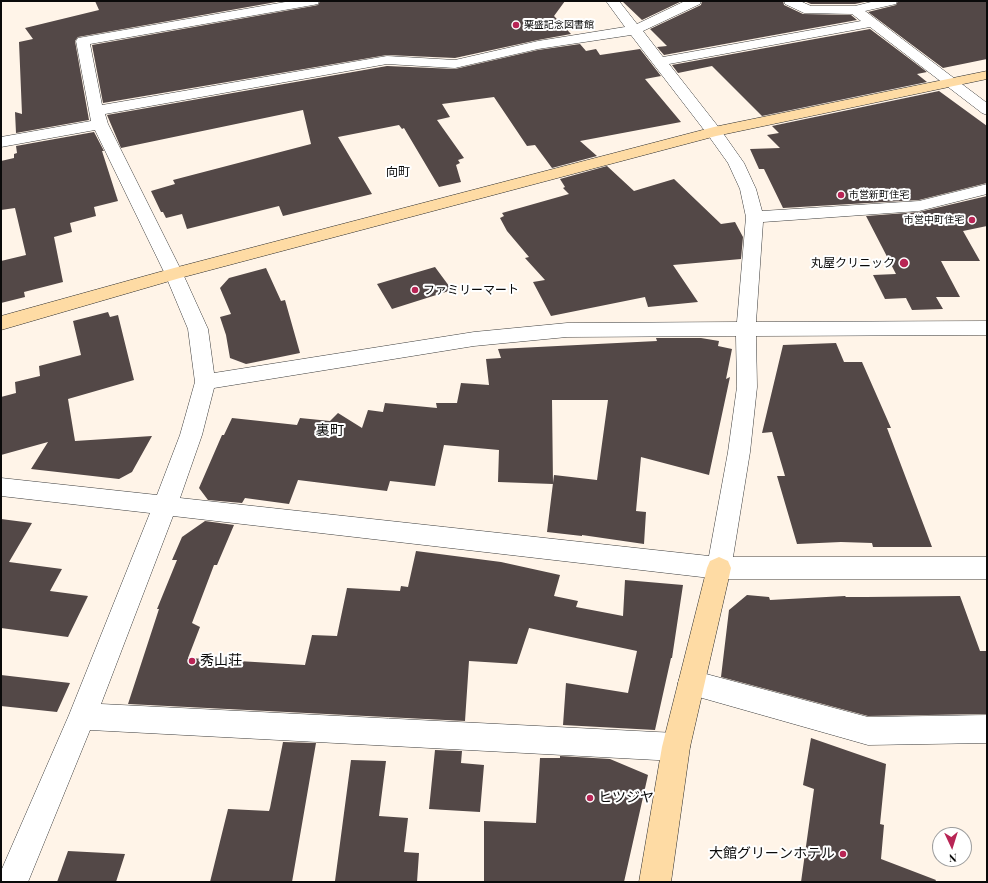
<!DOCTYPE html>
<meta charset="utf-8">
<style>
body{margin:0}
#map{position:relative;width:988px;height:883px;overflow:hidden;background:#fff4e8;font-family:"Playfair Display",serif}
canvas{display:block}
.frame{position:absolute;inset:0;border:2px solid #0a0a0a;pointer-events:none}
.north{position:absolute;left:932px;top:827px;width:40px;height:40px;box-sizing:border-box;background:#fff;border:1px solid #9d9d9d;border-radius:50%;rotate:176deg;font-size:11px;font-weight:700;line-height:16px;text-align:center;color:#0a0a0a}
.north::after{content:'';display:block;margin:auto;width:14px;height:18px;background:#b82555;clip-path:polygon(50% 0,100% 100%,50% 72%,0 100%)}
</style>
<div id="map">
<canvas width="988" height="883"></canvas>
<div class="frame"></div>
<div class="north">N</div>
</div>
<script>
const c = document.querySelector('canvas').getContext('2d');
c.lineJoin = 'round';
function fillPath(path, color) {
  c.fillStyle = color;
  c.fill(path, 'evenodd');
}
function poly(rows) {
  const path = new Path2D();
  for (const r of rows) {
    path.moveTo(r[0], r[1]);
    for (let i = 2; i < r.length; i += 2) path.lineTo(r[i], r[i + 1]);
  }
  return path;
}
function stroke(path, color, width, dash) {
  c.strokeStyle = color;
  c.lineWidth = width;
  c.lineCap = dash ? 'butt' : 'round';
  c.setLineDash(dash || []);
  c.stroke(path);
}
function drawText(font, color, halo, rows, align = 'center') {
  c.font = font + ' "Playfair Display","Noto Sans JP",serif';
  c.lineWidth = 4;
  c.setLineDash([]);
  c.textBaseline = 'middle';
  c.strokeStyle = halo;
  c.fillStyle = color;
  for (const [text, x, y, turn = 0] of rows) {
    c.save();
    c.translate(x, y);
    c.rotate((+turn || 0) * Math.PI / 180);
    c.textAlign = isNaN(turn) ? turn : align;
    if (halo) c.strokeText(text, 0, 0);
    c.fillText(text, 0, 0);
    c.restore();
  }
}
fillPath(poly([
 [95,1,282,1,78,37,75,41,89,120,16,133,15,112,22,114,19,42,33,39,25,28,99,10],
 [320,1,565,1,554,16,571,34,538,40,455,58,387,55,103,103,92,45,313,6,318,5],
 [622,1,682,1,642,20],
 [702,1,783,1,784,5,803,14,851,15,857,20,664,55,657,47,667,46,650,29,701,5],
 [804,1,869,1,855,4,811,4],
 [898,1,987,1,987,59,943,68,868,12,896,5],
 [870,29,927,72,917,74,927,82,762,116,712,66,678,73,672,65],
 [580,44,586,51,596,49,600,55,640,49,661,76,645,79,681,122,580,141,597,156,552,168,535,145,527,146,494,97,442,104,450,117,437,120,464,158,458,160,460,163,456,165,461,182,439,187,404,128,402,129,399,125,338,137,372,194,283,216,279,206,187,229,182,214,166,218,163,212,161,212,151,191,175,184,173,180,311,144,303,110,121,148,107,115,387,66,455,69,538,50],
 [939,91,987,126,987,183,919,200,783,208,764,169,759,169,750,149,780,148,767,135,779,133,772,126],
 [94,132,104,151,102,151,118,201,94,207,96,216,70,223,72,232,54,237,63,282,24,292,25,297,1,303,1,261,26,255,15,208,1,210,1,161,14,158,14,154,17,153,16,146],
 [607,166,634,191,674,179,721,224,735,222,743,237,741,259,673,265,698,302,648,307,645,297,551,316,533,282,545,280,525,258,529,257,507,231,500,218,504,216,502,213,569,194,563,188,565,187,560,179],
 [987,196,987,226,963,231,980,261,941,261,960,297,936,297,943,309,912,310,906,298,885,299,873,275,896,274,866,216,919,212],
 [435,267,452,290,392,309,377,284],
 [266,268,281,301,285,300,300,353,246,364,230,358,226,335,220,317,231,314,220,288,229,278],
 [108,312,110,317,118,315,134,380,68,399,75,441,152,436,132,472,119,479,31,469,48,442,1,455,1,397,16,393,15,382,40,376,39,366,81,355,73,321],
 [656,338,701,338,719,341,718,346,732,349,726,379,730,377,709,475,641,457,636,511,646,512,644,544,582,535,582,536,547,532,554,475,597,480,608,400,552,400,553,484,498,482,499,450,444,445,435,486,390,481,387,491,298,480,289,504,245,498,242,503,208,500,199,488,222,435,224,435,232,418,297,425,300,418,330,421,338,413,362,428,368,410,383,412,385,403,437,408,436,403,457,403,461,383,489,385,486,359,501,358,498,349,657,341],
 [836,343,844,362,862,362,891,428,887,428,932,547,873,547,872,543,841,542,797,544,777,476,785,476,772,432,762,433,783,345],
 [1,519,32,523,9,562,62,569,50,591,88,596,68,637,1,628],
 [205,521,234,525,217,565,214,565,192,623,200,627,188,658,305,665,312,635,337,636,347,588,400,591,401,586,408,587,416,551,501,562,560,575,554,596,578,601,576,607,623,616,625,580,683,585,672,658,671,658,655,730,563,725,566,683,628,693,637,651,529,628,517,664,469,661,465,721,128,704,159,609,157,609,177,560,172,560,182,537],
 [747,595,769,597,770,600,845,596,846,597,866,597,960,596,980,651,987,651,987,714,868,716,721,677,729,610],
 [1,675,70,683,57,712,1,706],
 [811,738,886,764,880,824,884,825,881,859,936,880,935,882,801,882,814,789,803,785],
 [283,742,316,743,292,882,210,882,228,809,269,811,270,808],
 [435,750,462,751,461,763,484,765,480,812,429,809],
 [560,756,610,759,648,775,624,882,484,882,484,821,536,823,540,758,560,758],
 [351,760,386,761,379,816,408,818,404,852,419,853,417,882,335,881],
 [68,851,125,854,116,882,57,882]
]), '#534847');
const street = poly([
 [291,1,319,1,318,4,313,5,90,44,102,105,387,56,455,60,538,41,625,27,606,1,619,1,637,24,685,1,701,1,700,4,643,31,663,57,861,21,852,14,804,13,785,4,784,1,800,1,811,6,855,6,875,1,897,1,896,4,865,11,987,103,987,115,982,113,870,27,669,64,720,129,744,163,756,189,762,211,919,201,987,184,987,194,919,211,763,222,756,322,987,321,987,335,756,336,757,387,750,452,733,557,987,557,987,579,719,579,173,516,101,704,676,733,686,737,690,747,686,757,676,761,90,730,28,882,1,882,1,871,69,715,150,513,1,496,1,478,157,495,180,435,195,382,188,329,165,274,95,130,1,147,1,137,91,121,76,41,78,38,291,1],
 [631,35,708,135,728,163,740,189,746,217,737,322,567,323,474,332,214,373,208,329,183,274,108,124,105,114,387,64,455,68,538,49,631,35],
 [736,336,737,387,728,452,709,556,180,498,202,435,214,388,474,346,567,337,736,336],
 [691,670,868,717,987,715,987,743,868,745,681,692,678,683,681,674,691,670]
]);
const secondary = poly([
 [987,71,987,79,716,136,180,278,1,330,1,316,174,268,714,127,987,71],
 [719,557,728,561,731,568,690,747,671,882,639,882,662,747,707,568,710,561,719,557]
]);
stroke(street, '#3d3d3d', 1);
stroke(secondary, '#2c2c2c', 1);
fillPath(street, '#fff');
fillPath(secondary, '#fedba4');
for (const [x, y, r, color] of [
 [516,25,4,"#b82555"],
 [841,195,4,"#b82555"],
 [972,220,4,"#b82555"],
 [904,263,5,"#b82555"],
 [415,290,4,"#b82555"],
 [192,661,4,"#b82555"],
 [590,798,4,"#b82555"],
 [843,854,4,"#b82555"]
]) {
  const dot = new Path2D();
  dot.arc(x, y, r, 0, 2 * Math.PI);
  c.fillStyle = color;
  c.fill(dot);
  stroke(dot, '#fff', 1.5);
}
drawText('10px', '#0a0a0a', '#fff', [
 ["栗盛記念図書館",524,25],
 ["市営新町住宅",849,195],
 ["市営中町住宅",964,220,"right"]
], 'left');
drawText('12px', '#0a0a0a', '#fff', [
 ["向町",398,172]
]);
drawText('12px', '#0a0a0a', '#fff', [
 ["丸屋クリニック",895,263],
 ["ファミリーマート",423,290,"left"]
], 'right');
drawText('14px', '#0a0a0a', '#fff', [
 ["裏町",330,431]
]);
drawText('14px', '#0a0a0a', '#fff', [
 ["秀山荘",200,661],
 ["ヒツジヤ",598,798],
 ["大館グリーンホテル",835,854,"right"]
], 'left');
</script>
